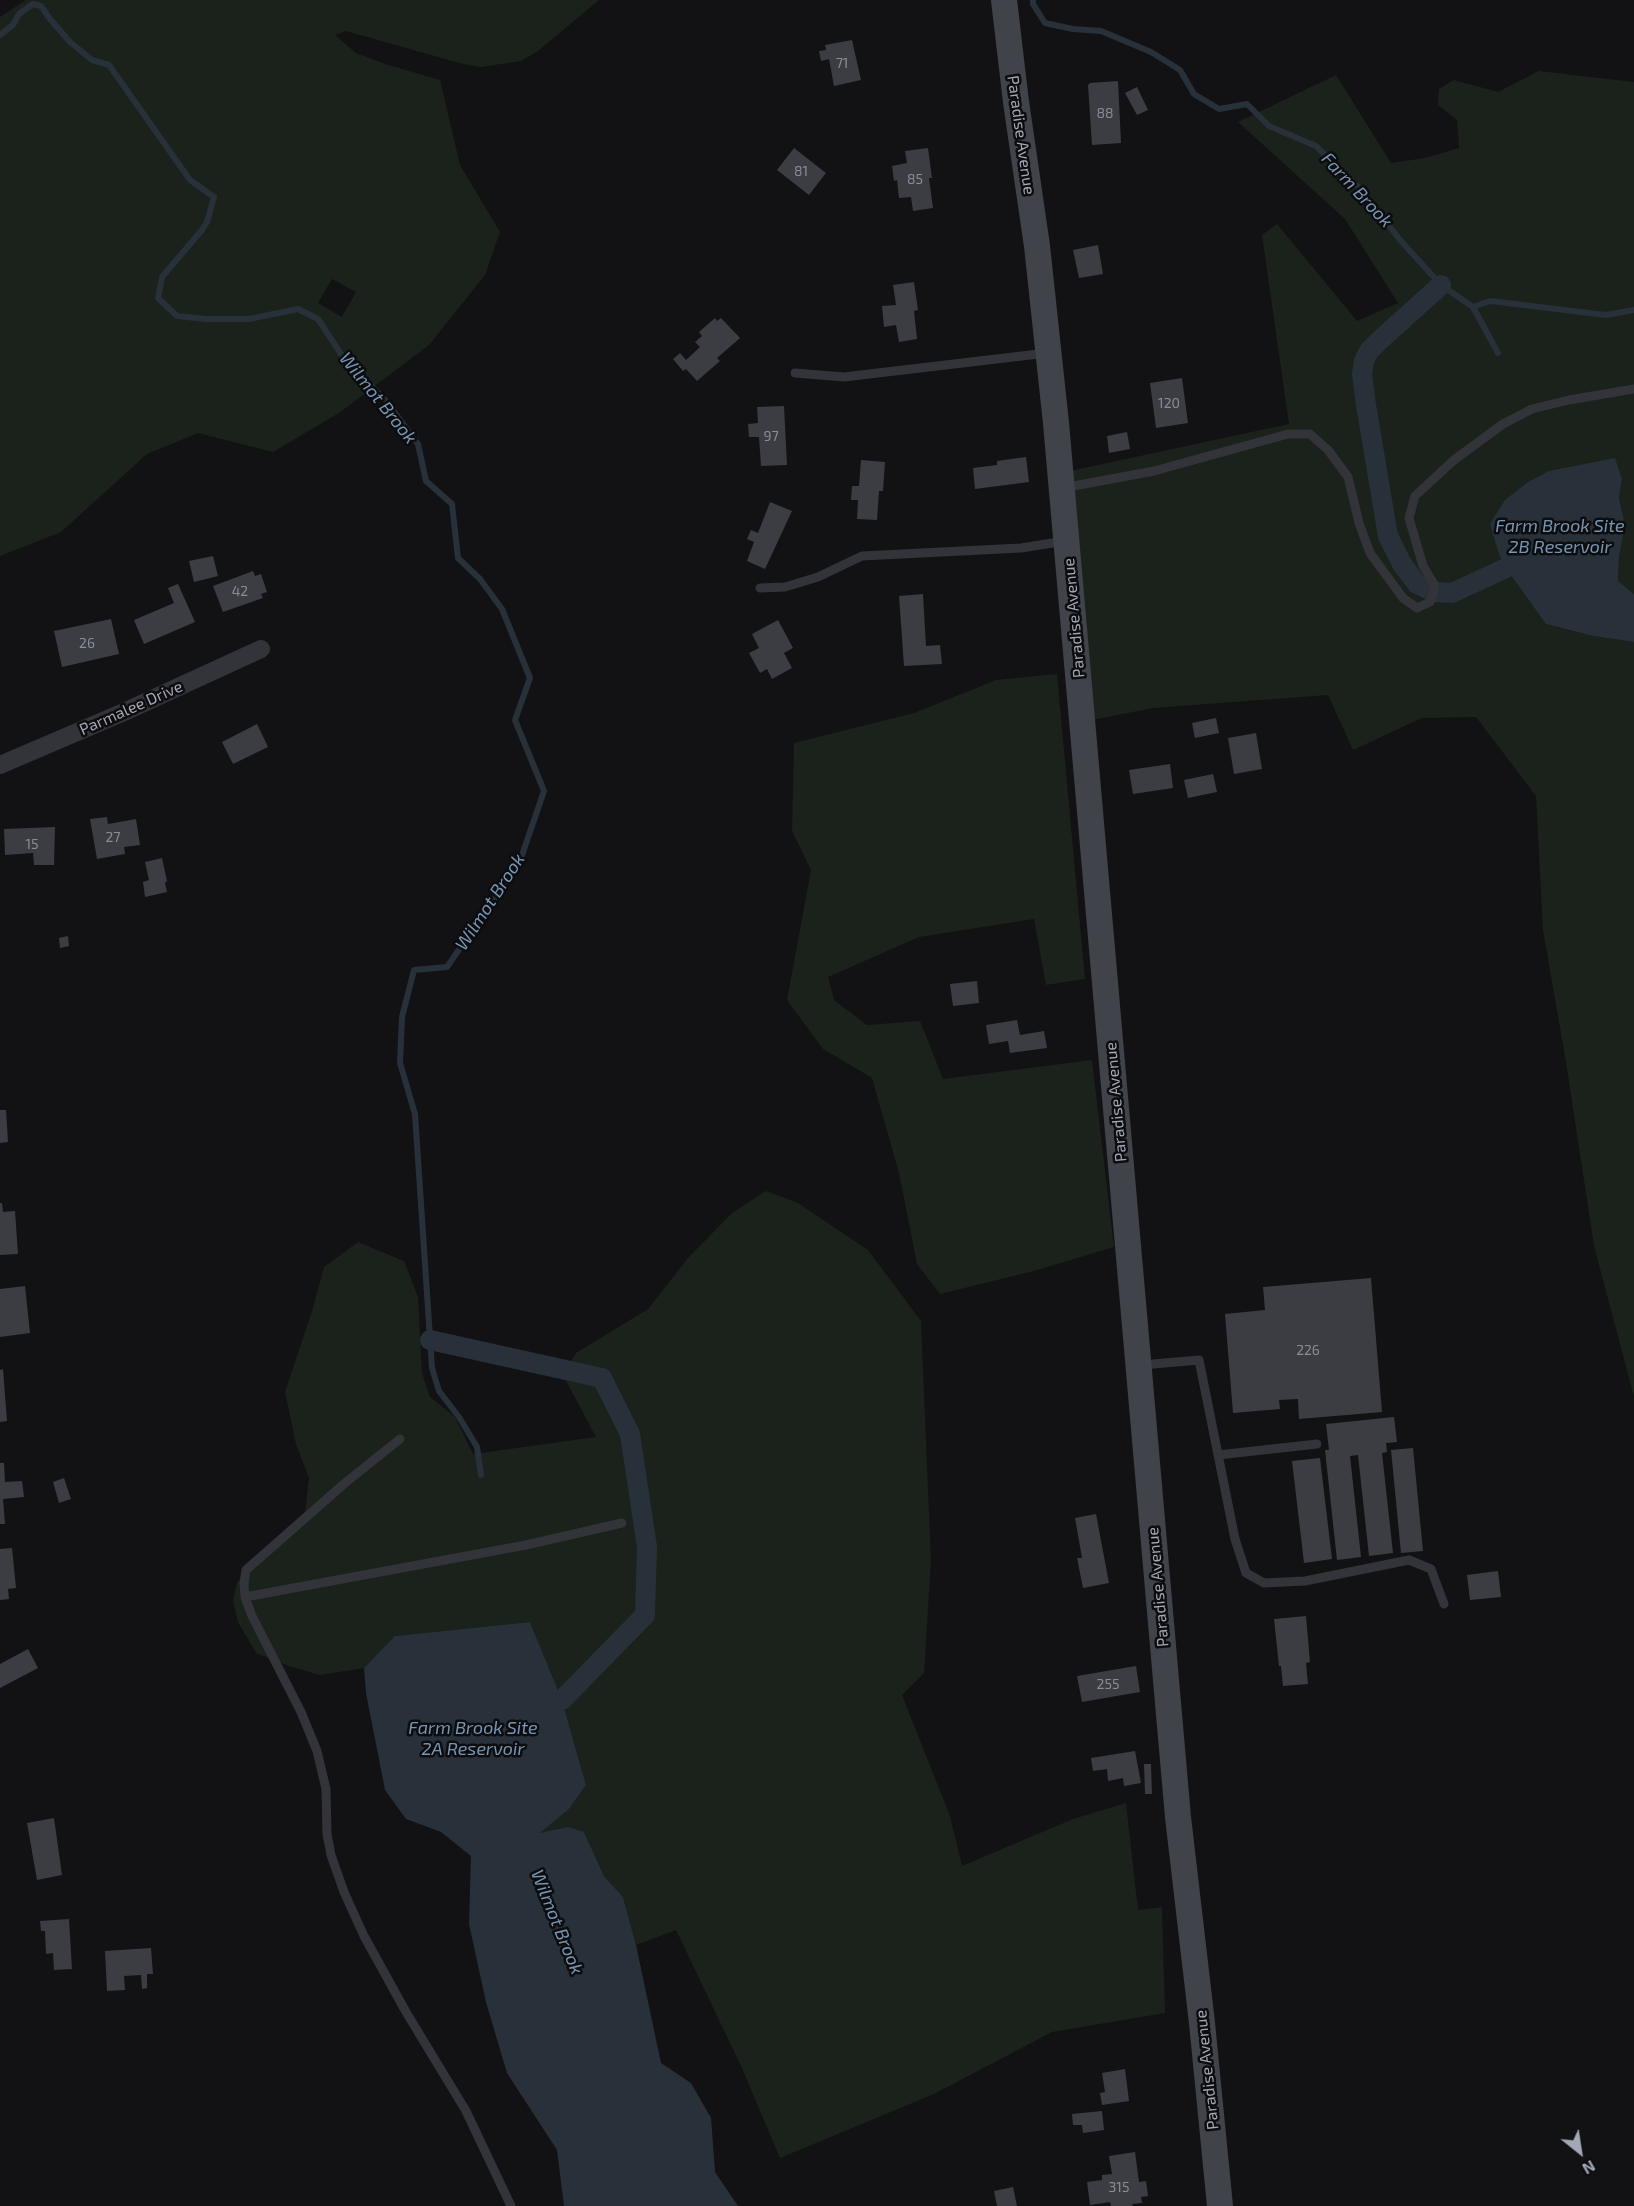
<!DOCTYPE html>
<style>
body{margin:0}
#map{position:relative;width:1634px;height:2206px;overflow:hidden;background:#121214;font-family:"Exo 2",sans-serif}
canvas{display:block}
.north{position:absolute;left:1550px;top:2122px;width:60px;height:60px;-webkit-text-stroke:4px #0d0d0f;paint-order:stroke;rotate:150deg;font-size:16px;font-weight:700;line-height:24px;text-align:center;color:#a2a8b6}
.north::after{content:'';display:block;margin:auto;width:21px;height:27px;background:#a2a8b6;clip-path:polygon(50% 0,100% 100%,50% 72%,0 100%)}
</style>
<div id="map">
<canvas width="1634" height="2206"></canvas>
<div class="north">N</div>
</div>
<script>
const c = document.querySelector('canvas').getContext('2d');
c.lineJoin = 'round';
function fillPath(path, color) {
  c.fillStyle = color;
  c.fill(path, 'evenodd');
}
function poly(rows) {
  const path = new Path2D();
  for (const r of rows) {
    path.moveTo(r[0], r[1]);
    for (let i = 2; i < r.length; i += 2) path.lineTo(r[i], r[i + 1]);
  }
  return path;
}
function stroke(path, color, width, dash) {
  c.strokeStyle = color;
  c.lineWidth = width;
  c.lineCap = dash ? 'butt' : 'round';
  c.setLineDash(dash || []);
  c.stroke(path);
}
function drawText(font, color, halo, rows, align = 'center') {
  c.font = font + ' "Exo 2",sans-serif';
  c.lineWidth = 5;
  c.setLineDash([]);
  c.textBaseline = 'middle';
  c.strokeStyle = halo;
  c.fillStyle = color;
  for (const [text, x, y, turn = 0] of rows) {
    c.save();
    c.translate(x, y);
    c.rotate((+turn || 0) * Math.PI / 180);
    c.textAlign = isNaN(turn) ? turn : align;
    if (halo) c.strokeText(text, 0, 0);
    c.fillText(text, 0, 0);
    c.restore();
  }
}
fillPath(poly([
 [26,0,599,0,538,51,521,61,481,67,463,64,346,31,335,35,356,53,385,64,440,80,460,165,500,232,485,275,429,345,339,413,273,452,198,433,147,454,61,532,0,556,0,17],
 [332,279,356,292,342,317,318,303],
 [1539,71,1634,82,1634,594,1618,582,1619,557,1625,525,1619,498,1622,479,1546,624,1593,636,1634,642,1634,1397,1594,1246,1566,1062,1543,930,1536,796,1476,717,1422,718,1353,750,1328,695,1153,708,1092,720,1070,471,1289,424,1262,235,1277,224,1357,321,1398,303,1345,219,1238,122,1336,75,1391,163,1425,158,1459,148,1457,120,1438,105,1439,89,1454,80,1498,92],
 [1057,674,1085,979,1046,985,1034,919,919,937,828,977,834,1000,867,1025,920,1021,943,1079,1092,1060,1114,1247,1034,1271,940,1294,917,1264,899,1173,872,1078,823,1049,787,1000,811,870,792,831,794,743,914,713,996,680],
 [766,1191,798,1203,868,1250,921,1321,931,1560,924,1673,902,1695,950,1816,962,1866,1073,1819,1126,1803,1138,1910,1162,1907,1165,2013,1052,2032,934,2094,780,2158,741,2066,676,1930,636,1945,623,1897,604,1876,584,1832,539,1834,569,1809,586,1785,562,1700,530,1622,396,1636,364,1668,320,1675,289,1666,256,1653,238,1622,233,1601,237,1582,304,1523,309,1478,296,1444,285,1392,312,1311,324,1267,358,1242,404,1261,418,1297,422,1373,430,1397,455,1417,473,1454,596,1437,563,1375,576,1353,648,1309,688,1258,732,1213]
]), '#1a221b');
fillPath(poly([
 [1615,458,1622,479,1619,498,1625,525,1619,557,1618,581,1634,594,1634,642,1593,636,1546,624,1506,568,1499,554,1490,524,1505,500,1528,482,1549,471],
 [530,1622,562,1700,586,1785,569,1809,540,1833,568,1827,584,1832,604,1876,623,1897,636,1945,661,2063,691,2083,711,2118,715,2172,738,2206,564,2206,557,2150,507,2073,486,2002,469,1924,471,1856,441,1832,406,1819,385,1790,366,1693,364,1668,395,1636]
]), '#283139');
stroke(poly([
 [1033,0,1033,4,1045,23,1073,29,1101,31,1151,52,1180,70,1194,94,1219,109,1247,104,1269,126,1316,146,1363,192,1400,240,1441,285,1473,307,1498,353],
 [0,35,13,25,19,14,33,4,41,6,50,19,70,42,92,60,109,65,190,180,214,197,207,222,202,230,162,277,158,298,177,316,206,319,249,319,298,309,318,319,343,357,386,401,418,444,426,481,452,504,458,558,480,579,502,609,530,678,515,720,544,791,520,861,447,967,414,970,402,1017,400,1063,415,1114,432,1368,439,1391,459,1417,477,1447,481,1475],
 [1473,307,1490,301,1606,315,1634,310]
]), '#283139', 6);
stroke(poly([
 [1441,285,1380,340,1369,351,1364,361,1362,374,1366,405,1388,536,1402,564,1417,584,1434,592,1452,593,1506,568],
 [430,1340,602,1378,630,1434,647,1547,645,1615,562,1700,538,1711]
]), '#283139', 20);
fillPath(poly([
 [852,40,861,80,834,86,829,59,821,61,819,51,826,50,825,45],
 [1118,81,1121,143,1092,145,1088,85,1090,83],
 [1137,87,1148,110,1137,115,1125,93],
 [794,148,826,173,809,195,777,170],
 [928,148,932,178,929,178,933,208,913,211,911,197,899,198,897,180,894,181,892,166,907,163,905,151],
 [1098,245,1103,274,1079,278,1073,250],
 [914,282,918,310,914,311,917,339,899,342,896,325,884,327,882,306,896,305,893,285],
 [715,318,717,321,721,318,740,338,717,358,720,361,697,381,686,369,683,371,673,359,680,353,686,360,700,347,695,342,702,336,699,332],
 [1182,378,1188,423,1156,428,1150,383],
 [784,406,787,465,761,466,759,437,749,437,748,424,758,423,757,407],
 [1127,432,1130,449,1109,453,1107,436],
 [1026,457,1029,482,975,489,973,468,997,465,997,461],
 [861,460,885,462,883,491,879,491,877,520,857,519,858,500,851,500,852,486,859,486],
 [770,502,792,511,765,569,747,561,754,542,747,539,751,530,758,533],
 [213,556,218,576,194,582,189,561],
 [253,571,255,576,261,574,267,592,261,594,263,598,223,612,213,586],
 [178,584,195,622,144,644,134,620,174,603,168,588],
 [923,594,926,646,940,645,942,664,904,666,899,596],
 [111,619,119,654,62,667,54,631],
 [778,620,793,648,784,653,792,668,772,679,767,669,760,673,749,653,759,648,752,634],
 [1216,718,1219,733,1195,738,1192,723],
 [257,724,268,747,233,764,222,742],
 [1256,733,1262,769,1234,774,1228,738],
 [1170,764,1173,788,1133,794,1129,770],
 [1213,774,1217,792,1188,798,1184,780],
 [107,817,108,824,136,819,140,845,124,847,125,854,97,859,90,819],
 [55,827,54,865,34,865,33,853,5,855,4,829],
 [162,858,167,881,165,883,167,892,145,897,143,882,149,880,145,862],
 [68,936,69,946,60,948,59,938],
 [977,981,979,1003,953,1006,950,984],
 [1017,1020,1020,1035,1044,1031,1047,1048,1010,1053,1008,1041,989,1044,986,1025],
 [0,1110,6,1110,8,1142,0,1143],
 [0,1203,2,1203,3,1212,15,1211,18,1254,0,1255],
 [1371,1278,1382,1412,1299,1419,1298,1399,1279,1400,1280,1409,1233,1413,1225,1314,1265,1310,1263,1287],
 [25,1286,30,1333,0,1337,0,1289],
 [3,1369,7,1421,0,1422,0,1370],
 [1394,1417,1397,1442,1386,1443,1387,1452,1382,1453,1393,1553,1369,1556,1358,1455,1350,1456,1361,1557,1337,1560,1325,1450,1329,1450,1326,1424],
 [1413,1448,1423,1551,1401,1553,1391,1450],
 [1320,1458,1332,1559,1304,1563,1292,1461],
 [0,1463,4,1463,5,1482,22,1481,24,1497,3,1499,5,1524,0,1524],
 [64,1478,71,1499,59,1503,53,1482],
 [1096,1514,1109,1583,1083,1588,1077,1558,1082,1558,1075,1518],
 [12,1548,16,1588,8,1589,9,1599,0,1600,0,1549],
 [1498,1571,1501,1597,1470,1600,1467,1575],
 [1306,1616,1310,1662,1306,1663,1308,1684,1283,1686,1281,1666,1279,1666,1274,1619],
 [28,1649,38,1668,0,1688,0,1664],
 [1136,1666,1140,1692,1082,1702,1077,1676],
 [1135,1751,1141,1783,1124,1786,1123,1778,1108,1781,1107,1769,1093,1771,1091,1758],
 [1144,1764,1151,1764,1152,1794,1145,1794],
 [54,1818,62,1875,37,1880,27,1823],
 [69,1919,72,1969,54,1970,53,1953,46,1954,45,1931,41,1931,40,1921],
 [151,1948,153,1974,147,1974,147,1988,142,1989,141,1975,124,1976,125,1990,107,1991,105,1951],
 [1125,2069,1129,2101,1102,2105,1100,2093,1105,2092,1102,2073],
 [1102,2111,1104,2130,1083,2133,1082,2125,1073,2125,1072,2114],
 [1135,2152,1139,2182,1146,2181,1148,2196,1141,2197,1142,2203,1132,2204,1133,2206,1111,2206,1110,2202,1090,2205,1087,2182,1102,2180,1102,2175,1112,2174,1109,2156],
 [1013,2187,1017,2206,997,2206,994,2191]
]), '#3c3d42');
stroke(poly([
 [795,373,844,377,1047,353],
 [1063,488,1154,471,1288,434,1310,434,1328,450,1348,477,1359,523,1370,553,1403,598,1417,608,1430,602,1434,592,1434,584,1423,566,1409,518,1415,496,1454,460,1503,424,1532,409,1569,400,1634,389],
 [760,588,785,587,818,577,862,556,1021,548,1065,541],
 [1142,1365,1199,1360,1235,1539,1246,1573,1264,1583,1305,1581,1409,1560,1431,1569,1444,1604],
 [400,1439,345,1483,246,1570,244,1583,245,1597,252,1616,301,1712,317,1751,326,1789,327,1834,331,1855,344,1892,364,1936,406,2012,466,2111,511,2206],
 [1218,1455,1317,1444],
 [245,1597,526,1545,622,1523]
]), '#333439', 9);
stroke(poly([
 [0,765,124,712,261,649]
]), '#333439', 18);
stroke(poly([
 [1004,0,1016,102,1037,246,1056,423,1178,1817,1202,2023,1220,2206]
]), '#41434a', 26);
drawText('14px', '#888d99', null, [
 ["71",842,63],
 ["88",1105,113],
 ["81",801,171],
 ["85",915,179],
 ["120",1169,403],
 ["97",771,436],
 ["42",240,591],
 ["26",87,643],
 ["27",113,837],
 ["15",32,844],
 ["226",1308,1350],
 ["255",1108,1684],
 ["315",1119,2187]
]);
drawText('16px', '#a2a8b6', '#0d0d0f', [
 ["Paradise Avenue",1021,135,82],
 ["Paradise Avenue",1074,618,-95],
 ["Parmalee Drive",131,708,-24],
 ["Paradise Avenue",1116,1102,-95],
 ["Paradise Avenue",1158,1587,-95],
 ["Paradise Avenue",1207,2070,-96]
]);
drawText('italic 18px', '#7696b4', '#0d0d0f', [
 ["Farm Brook",1357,190,47],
 ["Wilmot Brook",378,398,51],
 ["Farm Brook Site",1560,526],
 ["2B Reservoir",1560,547],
 ["Wilmot Brook",490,902,-57],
 ["Farm Brook Site",473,1728],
 ["2A Reservoir",473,1749],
 ["Wilmot Brook",557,1922,68]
]);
</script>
